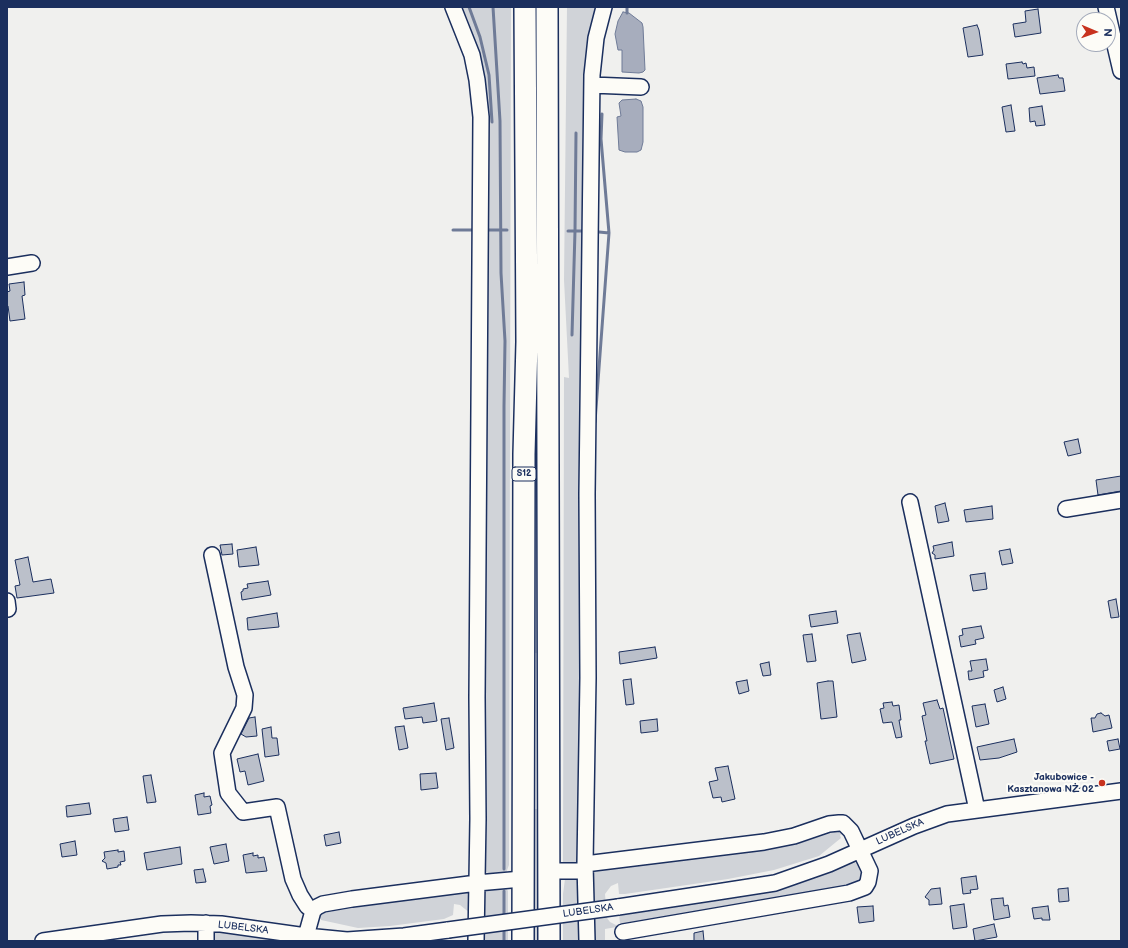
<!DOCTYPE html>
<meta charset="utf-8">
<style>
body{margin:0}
#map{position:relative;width:1128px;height:948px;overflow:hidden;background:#f0f0ee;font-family:"Balsamiq Sans",sans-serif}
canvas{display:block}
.frame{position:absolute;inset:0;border:8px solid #1b2f5e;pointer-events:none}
.north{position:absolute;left:1076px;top:12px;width:40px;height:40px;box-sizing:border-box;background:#fdfcf7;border:1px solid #a3aaba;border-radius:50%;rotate:92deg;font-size:11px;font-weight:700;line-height:16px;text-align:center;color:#1b2f5e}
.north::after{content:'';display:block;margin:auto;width:14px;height:18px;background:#c8321e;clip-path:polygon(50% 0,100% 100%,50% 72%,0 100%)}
</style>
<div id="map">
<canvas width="1128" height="948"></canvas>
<div class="frame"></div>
<div class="north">N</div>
</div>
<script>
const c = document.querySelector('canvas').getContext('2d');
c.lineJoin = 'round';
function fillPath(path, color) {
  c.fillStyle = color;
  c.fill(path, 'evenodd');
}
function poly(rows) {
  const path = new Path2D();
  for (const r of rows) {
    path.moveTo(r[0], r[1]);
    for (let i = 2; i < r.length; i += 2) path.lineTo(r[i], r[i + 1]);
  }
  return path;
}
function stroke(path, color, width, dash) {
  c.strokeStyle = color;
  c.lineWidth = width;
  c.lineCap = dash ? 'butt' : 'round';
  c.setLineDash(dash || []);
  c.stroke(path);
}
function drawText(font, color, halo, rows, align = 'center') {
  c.font = font + ' "Balsamiq Sans",sans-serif';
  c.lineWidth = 4;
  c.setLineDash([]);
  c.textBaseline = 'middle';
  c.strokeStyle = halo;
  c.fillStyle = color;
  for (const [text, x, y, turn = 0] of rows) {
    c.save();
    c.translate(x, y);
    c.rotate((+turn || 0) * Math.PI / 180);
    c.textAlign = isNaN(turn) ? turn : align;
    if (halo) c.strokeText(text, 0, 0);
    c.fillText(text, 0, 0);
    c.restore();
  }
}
fillPath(poly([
 [462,7,511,7,509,865,506,873,503,876,495,876,486,872,483,866,489,114,481,59,468,20],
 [535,7,543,7,541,653,533,653],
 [567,7,599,7,581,673,580,861,577,865,565,864,563,862,564,377,569,378,564,280],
 [533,809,541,809,541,941,533,941],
 [837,831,842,834,840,835,841,838,819,856,774,870,728,879,625,894,619,894,618,883,611,886,605,894,607,918,610,922,616,925,620,924,619,914,849,861,858,863,863,869,862,878,855,886,605,929,605,941,592,941,591,877,594,872,610,867,770,849,803,842],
 [572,875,578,877,581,941,563,941,563,894,565,879],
 [505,886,508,891,508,941,481,941,484,891,487,887],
 [461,891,467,893,470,899,470,913,460,905,454,904,453,915,444,919,390,926,358,928,321,920,319,915,328,912],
 [217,932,289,941,209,941,212,934]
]), '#d0d3d8');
const water = poly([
 [623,12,629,13,642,23,643,27,645,70,643,72,639,73,622,72,622,50,618,50,615,34,618,21,623,12],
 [636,99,641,101,643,107,643,142,641,150,637,152,625,152,619,150,617,117,621,116,619,103,622,100,636,99]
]);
fillPath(water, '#a7adbd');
stroke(water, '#6f7b97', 1);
stroke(poly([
 [469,7,480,37,489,75,492,122],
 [493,7,500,121,501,273,505,341,504,406,504,869],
 [627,13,627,7],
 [453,230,476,230],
 [485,230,507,230],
 [568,231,582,231],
 [599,232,609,233],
 [572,335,575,231,576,133],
 [595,422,609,233,601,139,602,114],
 [504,891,504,918],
 [504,927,504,941]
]), '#6f7b97', 3);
const building = poly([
 [1038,9,1041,33,1015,37,1013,24,1026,22,1025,11,1038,9],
 [977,25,979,30,983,55,968,57,963,28,977,25],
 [1022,62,1023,64,1026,63,1027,68,1034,67,1035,76,1008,79,1006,64,1022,62],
 [1058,75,1059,78,1063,78,1065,91,1040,94,1037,78,1058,75],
 [1011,105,1015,131,1006,132,1002,107,1011,105],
 [1042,106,1045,125,1036,126,1035,121,1030,122,1029,108,1042,106],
 [24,282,25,295,22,296,25,319,10,321,8,306,7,306,7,292,10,291,9,284,24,282],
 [1078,439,1081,453,1068,456,1064,442,1078,439],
 [1121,476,1121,491,1098,495,1096,480,1121,476],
 [945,503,949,521,938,523,935,506,945,503],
 [992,506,993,519,966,522,964,510,992,506],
 [952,542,954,556,935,559,935,555,932,553,934,550,933,546,952,542],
 [232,544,233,554,222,555,220,545,232,544],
 [256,547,259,565,239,567,237,550,256,547],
 [1010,549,1013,563,1002,565,999,551,1010,549],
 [28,557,33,582,51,579,54,593,17,598,15,586,20,585,15,560,28,557],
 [985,573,987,589,973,591,970,575,985,573],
 [268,581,271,595,242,600,241,592,243,591,243,589,248,588,247,584,268,581],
 [1116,599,1119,617,1111,618,1108,601,1116,599],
 [836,611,838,623,811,627,809,615,836,611],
 [277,613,279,627,248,630,247,618,277,613],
 [981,626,984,638,975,640,976,644,961,647,959,636,963,635,962,629,981,626],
 [860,633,866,660,852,663,847,635,860,633],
 [812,634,816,661,807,662,803,635,812,634],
 [655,647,657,658,620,664,619,652,655,647],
 [986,659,988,670,983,671,984,677,969,680,968,671,972,671,970,661,986,659],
 [769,662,771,675,763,676,760,664,769,662],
 [631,679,634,704,626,705,623,680,631,679],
 [747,680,749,691,739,694,736,682,747,680],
 [828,681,833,681,837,717,821,719,817,683,828,681],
 [1003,687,1006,699,997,702,994,690,1003,687],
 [937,700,940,709,943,708,954,759,930,764,925,741,927,741,922,716,926,715,923,703,937,700],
 [892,702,893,706,899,705,901,720,899,720,902,737,896,738,892,722,883,723,880,709,884,708,883,703,892,702],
 [434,703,437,721,423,723,422,717,405,719,403,708,434,703],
 [985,704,989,724,976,727,972,706,985,704],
 [1101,713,1105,716,1109,715,1112,728,1093,732,1091,718,1095,718,1097,714,1101,713],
 [255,717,257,736,246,737,241,734,249,718,255,717],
 [449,718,454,748,446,750,441,719,449,718],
 [657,719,658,731,641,733,640,721,657,719],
 [404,726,408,748,399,750,395,727,404,726],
 [271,727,272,738,277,738,279,755,265,757,262,729,271,727],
 [1014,739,1017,752,999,758,980,760,977,747,1014,739],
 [1118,739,1120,749,1109,751,1107,741,1118,739],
 [258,754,264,781,248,785,245,771,240,772,237,759,258,754],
 [728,766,735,799,722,802,721,797,713,798,709,782,718,780,715,768,728,766],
 [436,773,438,788,421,790,420,774,436,773],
 [151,775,156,802,147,803,143,776,151,775],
 [204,793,204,797,210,796,212,805,210,806,211,813,198,815,195,795,204,793],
 [89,803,91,814,67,817,66,806,89,803],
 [127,817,129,830,115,832,113,819,127,817],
 [339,832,341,843,326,846,324,835,339,832],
 [75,841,77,855,62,857,60,844,75,841],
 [226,844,229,861,214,864,210,847,226,844],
 [180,847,182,864,147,870,144,853,180,847],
 [118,850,118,852,124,851,125,861,120,862,121,865,118,865,118,867,107,869,106,863,102,861,105,858,104,852,118,850],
 [253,853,253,856,258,855,258,858,264,857,267,871,246,873,243,855,253,853],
 [203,869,206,882,196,883,194,870,203,869],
 [976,876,978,889,970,890,971,893,963,894,961,878,976,876],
 [940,888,942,904,929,905,929,900,925,897,931,889,940,888],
 [1068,888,1069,901,1059,902,1058,889,1068,888],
 [1003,898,1004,906,1008,905,1010,917,994,920,991,899,1003,898],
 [964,904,967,927,953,929,950,906,964,904],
 [873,906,874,921,859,923,857,907,873,906],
 [1048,906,1050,920,1042,920,1042,918,1034,919,1032,908,1048,906],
 [994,924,997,937,975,941,973,929,994,924],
 [703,931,704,941,694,941,694,933,703,931]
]);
fillPath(building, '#bbc0ca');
stroke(building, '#1b2f5e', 1);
const minor = poly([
 [453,7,472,55,477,80,481,117,477,697,478,819,476,941],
 [1106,7,1121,71],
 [592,85,641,87],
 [7,267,32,263],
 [910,502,977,810],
 [1066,509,1121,500],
 [212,555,236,667,245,695,244,708,222,753,228,793,243,812,277,807,293,879,300,895,307,906,313,911],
 [7,601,8,609,7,609],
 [585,864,588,678,587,494,592,75,596,38,604,7],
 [548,871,585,871],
 [618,907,717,892,775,883,829,864,914,826,947,814,1121,791],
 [206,923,206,941],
 [306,936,313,911,317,907,323,904,352,899,477,883,522,879],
 [43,941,162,924,191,923,221,924,306,936,347,940,404,936,448,930],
 [587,941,585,864,764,842,794,836,829,824,839,823,843,823,851,831,870,871,868,882,865,887,849,893,623,932]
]);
const highway = poly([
 [547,7,549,941],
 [523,941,524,454,527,342,525,7]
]);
stroke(minor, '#1b2f5e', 18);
stroke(highway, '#1b2f5e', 24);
stroke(minor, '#fdfcf7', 15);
stroke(highway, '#fdfcf7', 21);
const minorBridge = poly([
 [448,930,618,907]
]);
stroke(minorBridge, '#1b2f5e', 18, []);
stroke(minorBridge, '#fdfcf7', 15);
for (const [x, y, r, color] of [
 [1102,783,4,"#c8321e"]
]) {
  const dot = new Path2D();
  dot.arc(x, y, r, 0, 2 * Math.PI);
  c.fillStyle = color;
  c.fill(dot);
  stroke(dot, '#fdfcf7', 1.5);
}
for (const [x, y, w] of [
 [524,474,24]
]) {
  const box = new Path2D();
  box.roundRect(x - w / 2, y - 7, w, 14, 3);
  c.fillStyle = '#fdfcf7';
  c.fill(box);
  stroke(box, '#1b2f5e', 1);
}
drawText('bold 9px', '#1b2f5e', null, [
 ["S12",524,474]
]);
drawText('bold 10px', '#1b2f5e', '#fdfcf7', [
 ["Jakubowice -",1094,777],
 ["Kasztanowa NŻ 02",1094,789]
], 'right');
drawText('10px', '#1b2f5e', '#fdfcf7', [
 ["LUBELSKA",900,832,-24],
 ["LUBELSKA",588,911,-8],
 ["LUBELSKA",243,928,7]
]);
</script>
